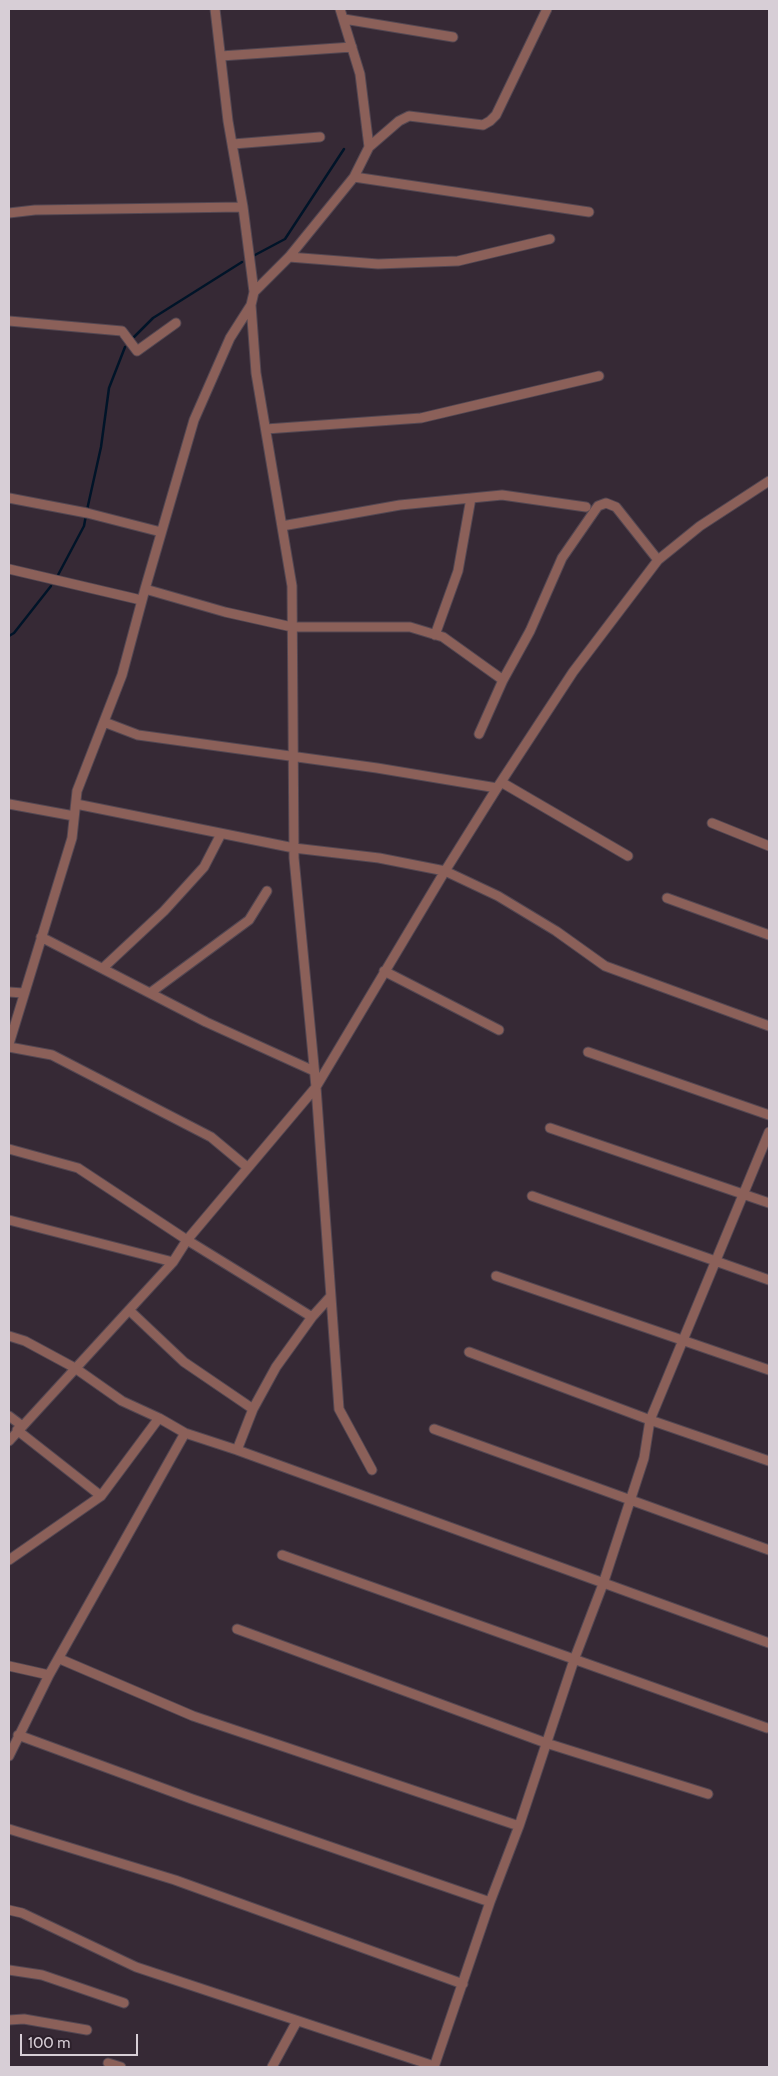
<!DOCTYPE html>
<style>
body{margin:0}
#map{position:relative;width:778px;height:2076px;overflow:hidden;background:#362935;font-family:Cabin,sans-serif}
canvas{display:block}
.frame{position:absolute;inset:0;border:10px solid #d7ced6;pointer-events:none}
.scale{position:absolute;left:20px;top:2034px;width:118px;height:22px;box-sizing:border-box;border:2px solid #d7ced6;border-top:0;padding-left:6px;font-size:15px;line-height:18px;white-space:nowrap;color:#d7ced6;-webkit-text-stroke:4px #2c202b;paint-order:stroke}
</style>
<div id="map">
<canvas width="778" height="2076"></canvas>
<div class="frame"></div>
<div class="scale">100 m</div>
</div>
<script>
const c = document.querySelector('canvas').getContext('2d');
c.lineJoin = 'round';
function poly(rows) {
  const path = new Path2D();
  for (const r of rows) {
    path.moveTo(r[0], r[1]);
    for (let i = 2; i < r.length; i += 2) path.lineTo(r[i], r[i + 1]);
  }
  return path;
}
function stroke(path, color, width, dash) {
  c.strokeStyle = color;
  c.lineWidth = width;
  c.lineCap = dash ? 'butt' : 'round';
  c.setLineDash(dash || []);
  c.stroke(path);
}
stroke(poly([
 [255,255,285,239,344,149],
 [134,337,153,318,242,262],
 [87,510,101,447,109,388,125,347],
 [58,575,84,526,86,515],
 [9,636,14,633,51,586]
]), '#001428', 2.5);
const minor = poly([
 [340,9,360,74,369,147],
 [344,19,453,37],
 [221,56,352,47],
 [233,144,320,137],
 [354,177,589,212],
 [9,213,35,210,243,207],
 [289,257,378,264,458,261,550,239],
 [254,292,289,257,354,177,369,147,399,121,409,116,483,125,490,121,496,115,547,9],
 [251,305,256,373,292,586,294,858,316,1087,339,1409,372,1470],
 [9,321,122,331,137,351,176,323],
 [266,429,421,418,599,376],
 [9,498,87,513,161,532],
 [282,526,400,505,502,495,586,507],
 [9,569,141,600],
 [145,589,225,612,292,627,410,627,443,637,503,680],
 [435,635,458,571,471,498],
 [104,722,138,735,377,768,497,788],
 [479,734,503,680,530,631,562,558,598,506,606,503,616,507,658,560],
 [501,782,628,856],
 [9,804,74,816],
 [76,804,294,848,379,858,445,871,498,896,556,931,605,966,769,1026],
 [712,823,769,846],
 [667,898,769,935],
 [41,937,206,1022,314,1071],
 [103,968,164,911,204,867,221,834],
 [384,971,499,1030],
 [9,992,23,993],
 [150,993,249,920,267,891],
 [9,1044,72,838,77,791,122,675,145,589,194,420,230,338,251,305,254,292,243,207,228,121,215,9],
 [9,1047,52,1055,211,1137,247,1167],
 [588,1052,769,1115],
 [550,1128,769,1203],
 [9,1149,78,1168,187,1240,312,1317],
 [532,1196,769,1280],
 [9,1220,173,1262],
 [496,1276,769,1370],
 [129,1310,184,1362,253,1409],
 [9,1336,25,1341,75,1368,122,1401,159,1418,185,1433,237,1450,769,1643],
 [469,1352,650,1420,769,1461],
 [9,1416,21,1425],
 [434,1429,769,1550],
 [17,1430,101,1496],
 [9,1441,173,1262,187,1240,316,1087,445,871,497,788,573,672,658,560,700,526,769,481],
 [237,1450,253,1409,276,1367,312,1317,330,1297],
 [282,1555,767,1728],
 [9,1560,101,1496,159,1418],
 [237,1629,546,1743,708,1794],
 [60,1659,193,1716,519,1826],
 [9,1666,49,1675],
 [18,1735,192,1799,490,1902],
 [9,1756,49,1675,185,1433],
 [9,1829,175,1880,463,1984],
 [9,1910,22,1913,136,1967,434,2066],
 [9,1970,42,1975,124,2003],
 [9,2020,24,2019,87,2030],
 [108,2063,121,2067],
 [272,2067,297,2021],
 [434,2067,490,1902,519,1826,574,1660,603,1584,644,1458,650,1420,769,1132]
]);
stroke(minor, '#534752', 11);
stroke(minor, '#8b6059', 9);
</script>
